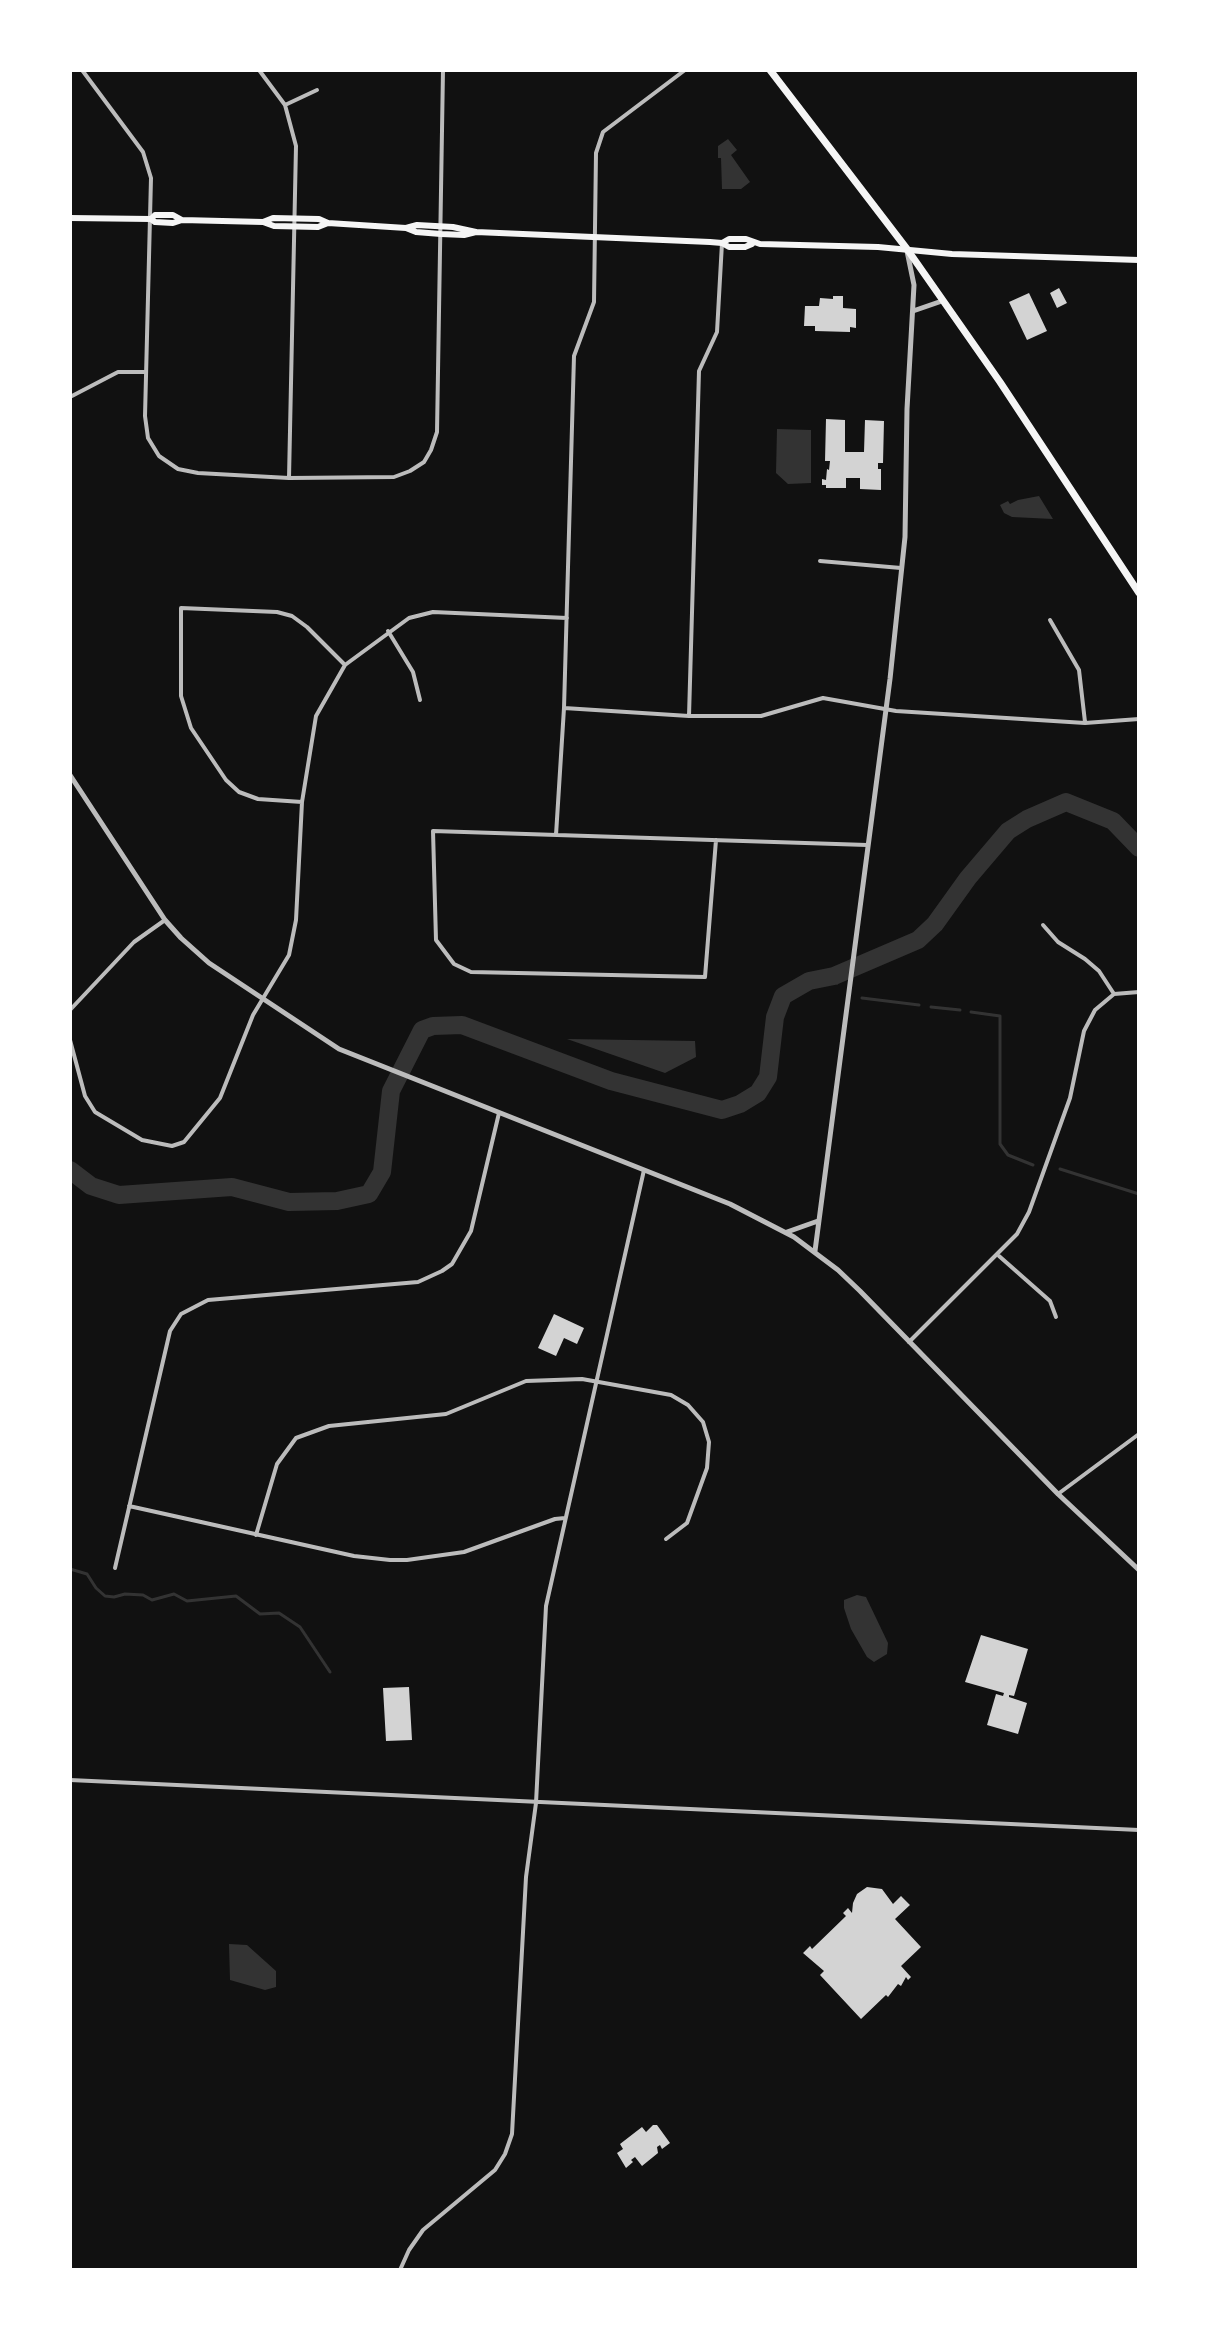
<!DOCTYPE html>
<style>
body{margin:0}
#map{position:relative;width:1209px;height:2340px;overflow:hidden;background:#111;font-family:"Fira Sans",sans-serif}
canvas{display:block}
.frame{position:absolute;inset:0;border:72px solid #fff;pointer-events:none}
</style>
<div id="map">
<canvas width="1209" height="2340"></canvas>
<div class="frame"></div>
</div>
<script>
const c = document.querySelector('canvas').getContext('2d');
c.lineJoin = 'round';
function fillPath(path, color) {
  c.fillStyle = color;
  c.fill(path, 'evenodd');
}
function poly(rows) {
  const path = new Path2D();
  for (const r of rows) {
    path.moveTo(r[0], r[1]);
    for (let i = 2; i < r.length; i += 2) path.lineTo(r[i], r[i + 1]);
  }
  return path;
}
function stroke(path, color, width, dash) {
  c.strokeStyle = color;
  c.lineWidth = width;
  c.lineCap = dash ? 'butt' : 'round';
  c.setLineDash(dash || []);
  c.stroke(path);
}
fillPath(poly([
 [728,139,737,150,731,155,750,182,741,189,722,189,721,158,718,158,718,146],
 [777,429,811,430,811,483,788,484,776,473],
 [1039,496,1053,519,1012,517,1004,513,1000,505,1008,501,1010,504,1018,500],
 [567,1039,695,1041,696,1057,665,1073],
 [857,1595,866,1597,888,1643,887,1654,874,1662,867,1657,851,1629,844,1608,844,1600],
 [229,1944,247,1945,276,1971,276,1987,265,1990,230,1980]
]), '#333');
stroke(poly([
 [826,977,837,983],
 [862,998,919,1005],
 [931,1007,960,1010],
 [971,1012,1000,1016,1000,1144,1008,1155,1033,1165],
 [1060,1169,1139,1194],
 [70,1569,87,1574,96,1588,105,1596,114,1597,125,1594,143,1595,152,1600,174,1594,187,1601,236,1596,260,1614,279,1613,300,1627,330,1672]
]), '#333', 3);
stroke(poly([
 [70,1170,91,1186,119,1195,232,1187,289,1202,337,1201,369,1194,382,1172,391,1091,422,1030,433,1026,462,1025,611,1081,722,1110,740,1104,758,1093,768,1077,775,1017,783,996,809,981,834,976,918,940,935,924,968,878,1008,831,1027,819,1066,802,1113,821,1139,848]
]), '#333', 18);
fillPath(poly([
 [1059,288,1067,303,1057,308,1050,293],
 [1029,293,1047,331,1027,340,1009,302],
 [833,296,843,296,843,308,856,309,856,328,850,327,850,332,815,331,815,326,804,326,805,306,819,306,820,298,833,299],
 [826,419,845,420,845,452,864,452,865,420,884,421,883,463,878,463,878,469,881,469,881,490,860,489,860,478,846,478,846,488,826,488,826,485,822,485,822,479,826,480,827,469,829,470,830,461,825,461],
 [554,1314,584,1328,577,1344,564,1338,556,1356,538,1348],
 [981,1635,1028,1649,1014,1696,1009,1695,1009,1697,1027,1703,1018,1734,987,1725,996,1694,1003,1696,1004,1693,965,1682],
 [409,1687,412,1740,386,1741,383,1688],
 [867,1887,882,1889,893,1904,901,1896,910,1905,895,1919,921,1947,901,1966,911,1977,908,1980,906,1977,901,1986,898,1984,888,1997,886,1995,861,2019,820,1975,824,1971,803,1953,810,1946,812,1949,846,1916,843,1913,848,1908,852,1913,853,1903,857,1894],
 [653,2125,657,2125,670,2143,662,2149,660,2145,657,2147,658,2153,642,2166,635,2157,631,2160,633,2162,626,2168,617,2153,623,2149,620,2144,642,2127,646,2132]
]), '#d3d3d3');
stroke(poly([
 [82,70,143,152,151,178,145,416,148,438,159,456,178,469,198,473,289,478,394,477,410,471,424,462,431,450,437,432,443,70],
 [259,70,285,105,296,146,289,478],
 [285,105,317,90],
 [70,397,118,372,145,372],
 [820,561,901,568],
 [1050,620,1079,670,1085,722],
 [388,631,413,672,420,700],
 [564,708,689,716,761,716,823,698,896,711,1085,723,1139,719],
 [689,716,699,371,717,332,722,243],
 [302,802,258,799,239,792,226,780,191,728,181,696,181,608,277,612,292,616,307,627,345,665],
 [556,835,564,708,574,356,594,302,596,153,603,132,685,70],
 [716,840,705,977,471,972,454,964,436,940,433,831,867,845],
 [1043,925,1058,942,1085,959,1099,971,1114,994,1139,992],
 [70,1010,134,942,165,920],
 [70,1040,85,1096,95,1112,142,1140,172,1146,184,1142,220,1098,253,1015,289,955,296,920,302,802,316,716,345,665,409,618,433,612,567,618],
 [999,1256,1050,1301,1056,1317],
 [909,1342,1017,1234,1029,1212,1070,1098,1084,1031,1095,1010,1114,994],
 [1058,1494,1139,1434],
 [129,1506,354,1556,390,1560,407,1560,464,1552,555,1519,565,1518],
 [256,1535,277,1464,296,1438,329,1426,446,1414,526,1381,582,1379,671,1395,688,1405,703,1422,709,1442,707,1468,687,1523,666,1539],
 [115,1568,170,1331,181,1314,208,1300,418,1282,442,1271,452,1264,471,1231,499,1113],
 [70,1780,1139,1830],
 [400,2270,409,2250,423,2230,495,2170,505,2154,512,2134,526,1877,536,1803,546,1606,644,1170]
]), '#bcbcbc', 4);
stroke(poly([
 [913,311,942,301],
 [70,775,165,920,181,938,209,963,339,1049,730,1204,794,1237,838,1270,860,1291,1058,1494,1139,1570],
 [787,1232,818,1221],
 [815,1251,890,679,905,537,907,409,914,285,907,251]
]), '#bcbcbc', 5);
stroke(poly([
 [70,218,151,219,155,222,173,223,182,220,263,222,273,218,319,219,328,223,406,228,416,232,441,234,464,235,476,232,710,242,722,243,729,247,745,247,752,244],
 [151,219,155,215,173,215,182,220],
 [263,222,274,226,318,227,328,223],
 [406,228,417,225,453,227,476,232],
 [722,243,729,239,746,239,760,244,878,247,952,254,1139,260]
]), '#f5f5f5', 6);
stroke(poly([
 [770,70,907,249,1000,382,1139,593]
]), '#f5f5f5', 7);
</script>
